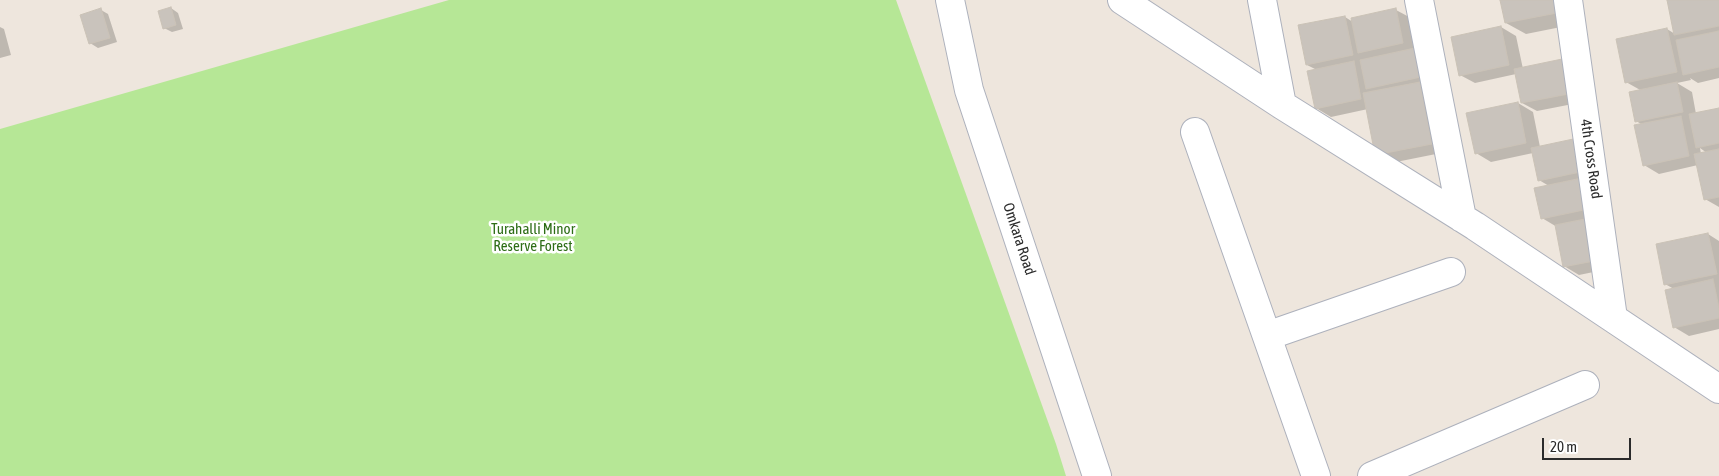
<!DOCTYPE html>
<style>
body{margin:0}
#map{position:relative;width:1719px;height:476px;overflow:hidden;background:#eee6dd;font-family:"Asap Condensed",sans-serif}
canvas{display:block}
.scale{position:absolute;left:1542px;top:438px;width:89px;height:22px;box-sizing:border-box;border:2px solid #2b2b2b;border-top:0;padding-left:6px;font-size:15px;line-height:18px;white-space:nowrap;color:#2b2b2b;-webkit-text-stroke:4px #fff;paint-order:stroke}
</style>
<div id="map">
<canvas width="1719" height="476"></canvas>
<div class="scale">20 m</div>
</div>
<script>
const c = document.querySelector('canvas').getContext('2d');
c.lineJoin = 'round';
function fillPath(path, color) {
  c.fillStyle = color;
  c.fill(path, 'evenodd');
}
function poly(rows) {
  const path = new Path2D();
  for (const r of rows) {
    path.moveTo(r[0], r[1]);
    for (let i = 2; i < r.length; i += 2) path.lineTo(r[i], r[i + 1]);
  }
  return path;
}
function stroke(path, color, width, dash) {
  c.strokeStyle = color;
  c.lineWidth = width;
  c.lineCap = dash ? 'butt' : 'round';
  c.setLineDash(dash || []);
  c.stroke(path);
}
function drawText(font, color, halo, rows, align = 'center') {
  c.font = font + ' "Asap Condensed",sans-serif';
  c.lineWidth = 5;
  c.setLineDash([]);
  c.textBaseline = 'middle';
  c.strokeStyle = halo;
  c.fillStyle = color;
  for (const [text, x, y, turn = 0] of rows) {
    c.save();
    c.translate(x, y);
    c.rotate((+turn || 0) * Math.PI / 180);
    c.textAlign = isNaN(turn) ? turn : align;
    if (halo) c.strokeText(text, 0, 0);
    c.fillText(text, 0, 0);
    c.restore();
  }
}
fillPath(poly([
 [449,0,896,0,1056,444,1066,476,0,476,0,129]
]), '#b6e796');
fillPath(poly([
 [1501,0,1577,0,1581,23,1526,34,1506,23],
 [1668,0,1719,0,1719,78,1698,83,1690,78,1691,80,1677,83,1692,92,1696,114,1719,109,1719,207,1705,199,1698,165,1659,174,1644,165,1643,125,1636,121,1642,91,1626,82,1618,40,1667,29,1675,34],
 [1700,148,1707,153,1701,154],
 [171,8,178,13,183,29,172,32,164,28],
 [101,10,108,14,117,42,98,48,90,43],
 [1396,10,1411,18,1446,152,1391,163,1376,155,1368,109,1331,117,1316,108,1317,70,1307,65,1345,17,1353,22],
 [1416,59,1423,83,1421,84],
 [0,27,4,29,11,55,0,58],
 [1501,27,1516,36,1523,69,1588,101,1537,111,1522,103,1516,74,1475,83,1460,75],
 [1518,103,1533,112,1540,147,1578,140,1618,267,1579,275,1564,266,1557,227,1542,218,1549,186,1539,180,1533,153,1491,162,1476,153],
 [1708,234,1719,241,1719,329,1689,336,1674,327,1674,289,1665,284]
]), '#0003');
const building = poly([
 [1500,0,1559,0,1562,12,1505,23,1500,0],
 [1667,0,1719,0,1719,26,1674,35,1667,0],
 [171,7,176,25,163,29,158,11,171,7],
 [101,8,110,38,89,44,80,15,101,8],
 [1396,8,1403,43,1358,53,1351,18,1396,8],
 [1345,16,1353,55,1306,65,1298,25,1345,16],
 [1501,26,1509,65,1459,76,1451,37,1501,26],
 [1667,28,1677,72,1625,83,1616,39,1667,28],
 [1719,31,1719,67,1683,75,1676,40,1719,31],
 [1415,48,1421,77,1366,89,1360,60,1415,48],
 [1567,58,1574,93,1521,103,1514,69,1567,58],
 [1354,61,1361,99,1315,109,1307,71,1354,61],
 [1420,82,1432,144,1375,155,1363,93,1420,82],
 [1677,82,1683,112,1635,122,1629,92,1677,82],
 [1518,102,1526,143,1475,154,1466,113,1518,102],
 [1719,108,1719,143,1696,148,1689,114,1719,108],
 [1681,116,1689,156,1643,166,1634,125,1681,116],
 [1578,138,1585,171,1538,181,1531,148,1578,138],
 [1719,149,1719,197,1704,200,1694,154,1719,149],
 [1587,177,1593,208,1541,219,1534,188,1587,177],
 [1595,217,1604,259,1563,267,1555,225,1595,217],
 [1708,233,1717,274,1664,285,1656,244,1708,233],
 [1713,279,1719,308,1719,318,1673,328,1665,290,1713,279]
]);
fillPath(building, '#c9c3bc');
stroke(building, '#cac2b6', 1);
const street = poly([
 [1122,0,1282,105,1475,226,1719,389],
 [1262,0,1282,105],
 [1419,0,1462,218],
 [1568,0,1613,318],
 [1195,132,1316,476],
 [1267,336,1451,272],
 [1372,476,1585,385]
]);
const secondary = poly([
 [950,0,969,90,1097,476]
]);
stroke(street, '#adb1bc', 30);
stroke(secondary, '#adb1bc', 30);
stroke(street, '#fff', 28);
stroke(secondary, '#fff', 28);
drawText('15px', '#2b2b2b', '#fff', [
 ["4th Cross Road",1591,159,82],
 ["Omkara Road",1019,239,72]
]);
drawText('15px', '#2d6d16', '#fff', [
 ["Turahalli Minor",533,229],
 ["Reserve Forest",533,246]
]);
</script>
